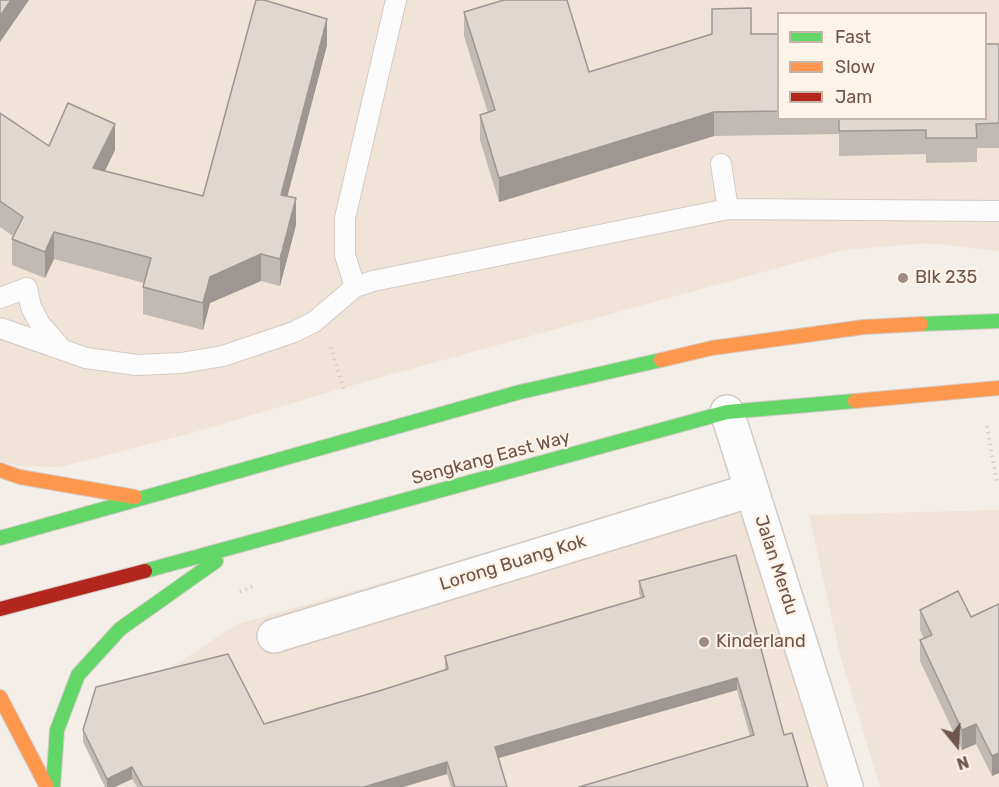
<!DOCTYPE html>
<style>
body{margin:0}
#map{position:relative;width:999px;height:787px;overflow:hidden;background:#f4eee8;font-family:Rubik,sans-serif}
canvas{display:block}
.legend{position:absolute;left:777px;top:12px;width:210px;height:108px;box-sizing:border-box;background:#fef3e7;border:2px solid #c5b4a8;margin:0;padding:8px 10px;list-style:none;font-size:18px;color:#70554a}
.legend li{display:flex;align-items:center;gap:12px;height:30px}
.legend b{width:30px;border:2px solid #c5b4a8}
.north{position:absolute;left:927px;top:715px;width:60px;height:60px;-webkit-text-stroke:4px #fef3e7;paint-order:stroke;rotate:162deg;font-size:16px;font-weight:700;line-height:24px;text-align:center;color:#70554a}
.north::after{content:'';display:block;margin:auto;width:21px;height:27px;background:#70554a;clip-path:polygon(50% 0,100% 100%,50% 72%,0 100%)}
</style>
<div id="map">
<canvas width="999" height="787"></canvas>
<ul class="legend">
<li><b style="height:8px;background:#63d668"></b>Fast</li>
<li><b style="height:8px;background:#ff974d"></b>Slow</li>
<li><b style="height:8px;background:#b3261e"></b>Jam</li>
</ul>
<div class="north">N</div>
</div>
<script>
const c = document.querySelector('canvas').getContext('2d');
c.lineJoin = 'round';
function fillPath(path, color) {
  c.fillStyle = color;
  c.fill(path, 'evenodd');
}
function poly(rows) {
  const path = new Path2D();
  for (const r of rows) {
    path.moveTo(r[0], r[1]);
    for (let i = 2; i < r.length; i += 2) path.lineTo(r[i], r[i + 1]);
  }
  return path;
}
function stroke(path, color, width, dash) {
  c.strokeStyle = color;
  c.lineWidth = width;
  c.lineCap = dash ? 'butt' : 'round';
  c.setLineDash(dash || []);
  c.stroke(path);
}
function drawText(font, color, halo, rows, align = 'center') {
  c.font = font + ' Rubik,sans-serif';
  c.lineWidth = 4.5;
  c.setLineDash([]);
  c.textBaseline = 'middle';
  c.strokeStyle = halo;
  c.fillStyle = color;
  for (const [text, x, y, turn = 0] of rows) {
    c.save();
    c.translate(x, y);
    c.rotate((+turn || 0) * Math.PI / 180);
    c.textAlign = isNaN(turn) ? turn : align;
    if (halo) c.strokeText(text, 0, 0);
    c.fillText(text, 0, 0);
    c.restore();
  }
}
fillPath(poly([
 [0,0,999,0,999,251,928,243,843,250,367,381,188,434,60,467,17,466,0,461],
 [778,14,986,14,986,118,778,118],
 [733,482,769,486,855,787,121,787,109,765,112,708,235,625],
 [999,510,999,787,880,787,840,655,809,515]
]), '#f0e3d8');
const lane = poly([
 [721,164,728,209],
 [355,287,345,255,345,218,396,0],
 [0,298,27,288,31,307,40,324,61,348],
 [0,328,86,358,137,365,181,363,223,356,294,332,314,322,355,287,373,281,728,209,999,211]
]);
const street = poly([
 [727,412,846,787],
 [274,636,752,490]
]);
const fast = poly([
 [921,324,999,321],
 [0,538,520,392,661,360],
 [145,571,727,412,855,401],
 [53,787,57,730,78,675,120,629,216,561]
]);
const slow = poly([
 [661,360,712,348,864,327,921,324],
 [855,401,999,388],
 [0,470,20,477,135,497],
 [0,697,47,787]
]);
const jam = poly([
 [0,609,145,571]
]);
stroke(lane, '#d3cbc6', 22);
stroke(street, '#d3cbc6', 36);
stroke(fast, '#d4cac4', 16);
stroke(slow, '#d4cac4', 16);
stroke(jam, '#d4cac4', 16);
stroke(poly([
 [331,347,344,391],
 [987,426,997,483,999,483],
 [240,592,255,585]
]), '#d5ceca', 4, [1.5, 4.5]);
stroke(lane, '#fdfcfc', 20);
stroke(street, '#fdfcfc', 33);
stroke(fast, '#63d668', 14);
stroke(slow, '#ff974d', 14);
stroke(jam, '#b3261e', 14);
fillPath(poly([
 [464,12,589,72,751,34,778,34,778,118,986,118,999,44,999,148,977,148,977,162,926,163,926,154,839,156,839,134,714,136,499,202,480,140,480,115,488,113,464,36],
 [327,45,287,196,296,225,280,286,261,281,210,303,203,330,143,314,143,287,144,283,54,259,45,278,12,265,12,239,13,236,0,227,0,113,49,146,115,150,105,171,203,196],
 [736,555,784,735,808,787,750,736,737,690,499,758,507,787,451,787,447,774,403,787,137,787,132,779,115,787,105,787,83,742,83,730,264,724,379,691,445,670,445,656,641,598,639,593,639,581],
 [999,604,999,773,992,776,976,744,962,750,920,661,920,640,924,639,920,630,920,610,971,617]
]), '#c1b9b3');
fillPath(poly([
 [11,0,29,0,0,42,0,16],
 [327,19,327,45,281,221,281,195],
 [714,112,714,136,499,202,499,178],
 [115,124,115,150,93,195,93,168],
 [296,198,296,225,280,286,280,259],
 [54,232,54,259,45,278,45,252],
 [261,254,261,281,210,303,203,330,203,303,210,277],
 [737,678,737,690,495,759,495,747],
 [976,724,976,744,962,750,962,730],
 [999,753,999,773,992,776,992,756],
 [447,762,447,774,403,787,364,787],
 [132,767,132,779,115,787,107,787,107,779]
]), '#9d9692');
const building = poly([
 [0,0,11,0,0,16,0,0],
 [256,0,264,0,327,19,281,195,296,198,280,259,261,254,210,277,203,303,143,287,151,258,54,232,45,252,12,239,23,217,0,201,0,113,49,146,68,103,115,124,93,168,203,196,256,0],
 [504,0,567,0,589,72,712,34,712,9,751,8,751,34,778,34,778,111,714,112,499,178,480,115,495,110,464,12,504,0],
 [986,44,999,44,999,123,976,124,977,138,926,138,926,130,839,131,839,118,986,118,986,44],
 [736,555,784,735,792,733,808,787,579,787,754,735,737,678,495,747,507,787,455,787,447,762,364,787,143,787,132,767,107,779,83,730,96,687,228,654,264,724,379,691,448,669,445,656,644,597,639,581,736,555],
 [958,591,971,617,999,604,999,753,992,756,976,724,962,730,920,640,932,635,920,610,958,591]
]);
fillPath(building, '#e0d7d0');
stroke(building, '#9d9692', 1.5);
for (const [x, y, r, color] of [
 [903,278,6,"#9e8b81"],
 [704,642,6,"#9e8b81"]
]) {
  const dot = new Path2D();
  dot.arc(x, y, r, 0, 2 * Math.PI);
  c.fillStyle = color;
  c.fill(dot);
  stroke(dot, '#fef3e7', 2);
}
drawText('18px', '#70554a', '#fef3e7', [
 ["Blk 235",915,278],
 ["Kinderland",716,642]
], 'left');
drawText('18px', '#70554a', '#fef3e7', [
 ["Sengkang East Way",491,458,-15],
 ["Lorong Buang Kok",513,563,-17],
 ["Jalan Merdu",776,565,72]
]);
</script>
